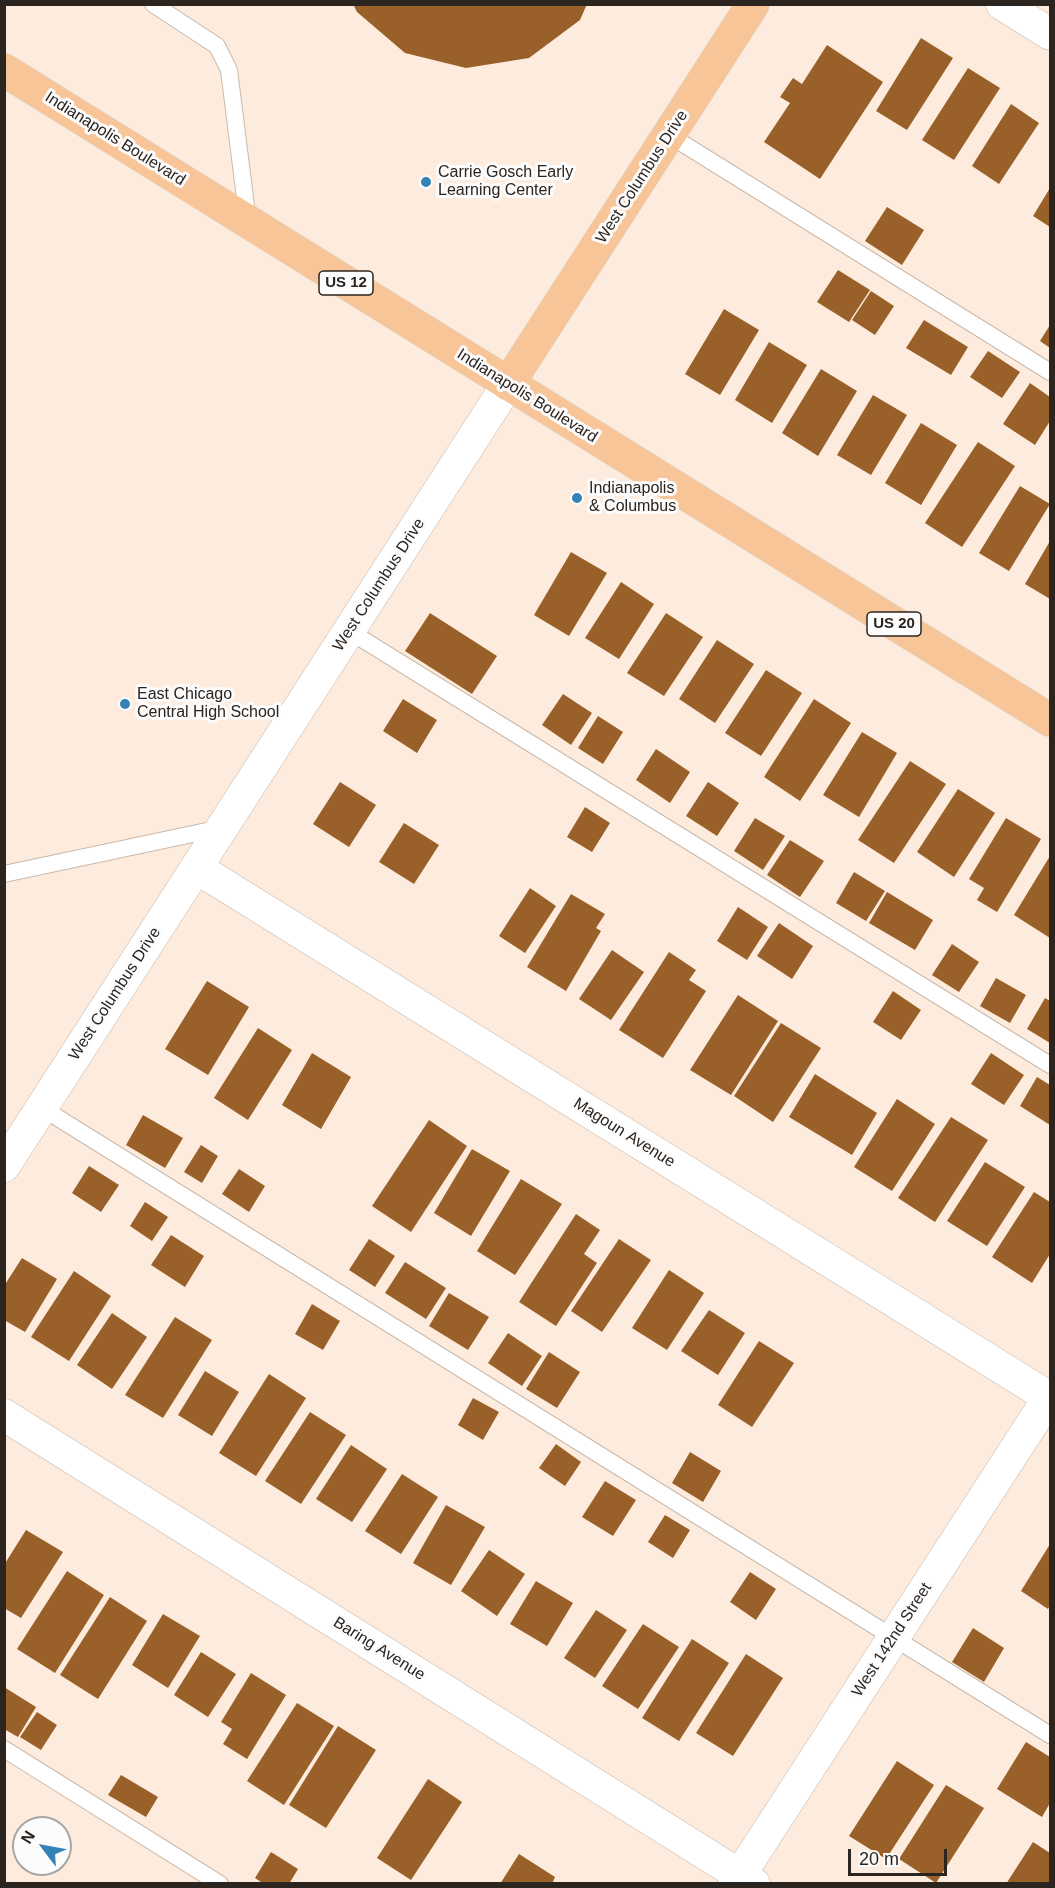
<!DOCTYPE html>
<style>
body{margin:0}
#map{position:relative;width:1055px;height:1888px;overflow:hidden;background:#fdecdd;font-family:Helvetica,sans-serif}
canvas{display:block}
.frame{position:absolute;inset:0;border:6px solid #2b241f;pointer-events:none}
.north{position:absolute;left:12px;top:1816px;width:60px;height:60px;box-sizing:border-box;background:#fcfcfc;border:2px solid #a8a6a4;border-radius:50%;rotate:302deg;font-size:16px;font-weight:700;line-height:24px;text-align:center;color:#2b241f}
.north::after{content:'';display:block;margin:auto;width:21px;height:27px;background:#3582b5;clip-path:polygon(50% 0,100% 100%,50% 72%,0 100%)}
.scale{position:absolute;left:848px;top:1849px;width:99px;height:27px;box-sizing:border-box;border:3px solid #2b241f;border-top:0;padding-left:8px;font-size:18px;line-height:21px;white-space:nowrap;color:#2b241f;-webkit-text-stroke:4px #fcfcfc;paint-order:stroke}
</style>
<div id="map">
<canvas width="1055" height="1888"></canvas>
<div class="frame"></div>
<div class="north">N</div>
<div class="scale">20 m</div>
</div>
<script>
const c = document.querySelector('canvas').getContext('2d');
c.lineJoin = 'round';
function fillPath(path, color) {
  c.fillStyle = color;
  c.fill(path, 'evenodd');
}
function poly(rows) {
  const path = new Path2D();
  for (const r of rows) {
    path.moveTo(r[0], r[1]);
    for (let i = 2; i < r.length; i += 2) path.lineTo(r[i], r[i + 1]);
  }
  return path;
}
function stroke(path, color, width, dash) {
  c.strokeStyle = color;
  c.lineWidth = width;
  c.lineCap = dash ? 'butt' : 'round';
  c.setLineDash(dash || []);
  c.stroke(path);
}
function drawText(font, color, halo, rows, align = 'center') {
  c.font = font + ' Helvetica,sans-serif';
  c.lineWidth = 6;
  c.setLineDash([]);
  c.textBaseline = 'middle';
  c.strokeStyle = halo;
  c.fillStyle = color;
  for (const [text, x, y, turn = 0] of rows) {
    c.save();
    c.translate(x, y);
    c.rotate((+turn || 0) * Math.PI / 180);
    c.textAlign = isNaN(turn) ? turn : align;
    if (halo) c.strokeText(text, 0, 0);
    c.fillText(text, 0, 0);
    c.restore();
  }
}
fillPath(poly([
 [353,4,587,4,580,20,529,58,466,68,405,53,357,12],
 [921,38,953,58,907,130,876,111],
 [827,45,883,82,820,179,764,142,790,103,780,97,793,78,802,84],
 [968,68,1000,88,954,160,922,140],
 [1011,104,1039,123,999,184,972,166],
 [1050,188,1050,227,1033,216],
 [887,207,924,230,902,265,865,241],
 [838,270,870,290,849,322,817,302],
 [871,291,894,306,875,335,852,320],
 [724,309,759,330,720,395,685,374],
 [924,320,968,347,951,375,906,348],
 [1050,325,1050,348,1040,341],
 [769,342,807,365,772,423,735,400],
 [988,351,1020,372,1002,398,970,377],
 [821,369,857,391,818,456,782,433],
 [1030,383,1050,397,1050,421,1035,445,1003,424],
 [873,395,907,415,871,475,837,455],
 [921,423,957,445,921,505,885,483],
 [978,442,1015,466,962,547,925,523],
 [1020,486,1050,504,1009,571,979,553],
 [1050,541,1050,599,1025,584],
 [571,552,607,573,569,636,534,615],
 [621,582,654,604,619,659,585,638],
 [430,613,497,656,472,694,405,651],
 [666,613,703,637,664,696,627,673],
 [717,640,754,664,715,723,679,699],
 [766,670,802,693,761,756,725,733],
 [563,694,592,713,571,745,542,725],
 [403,699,437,720,417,753,383,731],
 [814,699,851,723,800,801,764,777],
 [598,716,623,732,603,764,578,748],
 [862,732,897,753,859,817,823,795],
 [656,749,690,772,670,803,636,780],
 [910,761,946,784,894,863,858,840],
 [340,782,376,805,349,847,313,824],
 [708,782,739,803,717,836,686,816],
 [958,789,995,813,954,877,917,852],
 [585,807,610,823,592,852,567,837],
 [755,818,785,836,763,870,734,851],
 [1006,818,1041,839,997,912,977,900,984,888,969,879],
 [404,823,439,845,414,884,379,862],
 [790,840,824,861,800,897,767,875],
 [1050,856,1050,938,1014,915],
 [854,872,885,891,866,921,836,903],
 [530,888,556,906,525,953,499,936],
 [887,892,933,920,915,950,869,923],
 [571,894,605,914,596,928,601,931,566,991,527,967],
 [738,907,768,927,747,960,717,941],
 [779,923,813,946,792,979,757,956],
 [952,944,979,962,959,992,932,975],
 [612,950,644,972,611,1020,579,999],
 [669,952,696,970,689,980,706,991,663,1058,619,1030],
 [996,978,1026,995,1010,1023,980,1006],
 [207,981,249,1007,208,1075,165,1049],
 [893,991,921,1010,901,1040,873,1022],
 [738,995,778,1021,731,1095,690,1070],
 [1045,998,1050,1001,1050,1043,1027,1029],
 [781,1023,821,1048,773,1122,734,1096],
 [258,1028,292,1050,248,1120,214,1098],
 [312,1053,351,1077,321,1129,282,1105],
 [991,1053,1024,1075,1004,1105,971,1084],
 [815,1074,877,1113,852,1155,789,1117],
 [1037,1077,1050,1085,1050,1125,1020,1106],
 [897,1099,935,1124,892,1191,854,1167],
 [143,1115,183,1138,165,1168,126,1145],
 [951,1117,988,1140,935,1222,898,1198],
 [429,1120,467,1146,411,1232,372,1206],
 [201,1145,218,1156,202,1183,184,1172],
 [472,1149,510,1171,471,1236,434,1213],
 [985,1162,1025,1187,987,1246,947,1221],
 [89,1166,119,1185,101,1212,72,1193],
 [239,1169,265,1186,249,1212,222,1194],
 [521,1179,562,1204,515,1275,477,1251],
 [1034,1192,1050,1202,1050,1254,1032,1283,992,1257],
 [145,1202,168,1217,152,1241,130,1226],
 [576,1214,600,1230,584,1254,597,1263,556,1326,519,1302],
 [171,1235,204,1256,185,1287,151,1265],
 [369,1239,395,1256,375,1287,349,1270],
 [619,1239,651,1260,602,1332,571,1311],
 [22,1258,57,1279,25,1332,4,1320,4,1286],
 [405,1262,446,1288,426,1319,385,1293],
 [669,1270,704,1293,667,1350,632,1328],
 [74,1271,111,1296,69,1361,31,1337],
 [449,1293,489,1317,468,1350,429,1326],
 [312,1304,340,1321,323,1350,295,1334],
 [709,1310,745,1333,718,1375,681,1351],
 [112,1313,147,1337,112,1389,77,1365],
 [175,1317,212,1340,163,1418,125,1395],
 [508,1333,542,1356,522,1386,488,1363],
 [759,1341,794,1363,752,1427,718,1405],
 [549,1352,580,1372,557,1408,526,1389],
 [205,1371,239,1392,212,1436,178,1415],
 [269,1374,306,1398,256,1476,219,1453],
 [473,1398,499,1412,483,1440,458,1425],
 [310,1412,346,1435,301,1504,265,1481],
 [556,1444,581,1462,565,1486,539,1468],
 [351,1445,387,1469,352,1522,316,1499],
 [690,1452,721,1471,703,1502,672,1483],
 [402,1474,438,1497,401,1554,365,1531],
 [605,1481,636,1500,613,1536,582,1517],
 [446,1505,485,1527,451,1585,413,1563],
 [665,1515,690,1530,673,1558,648,1542],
 [26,1530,63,1552,21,1618,4,1608,4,1565],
 [1050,1544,1050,1605,1048,1609,1021,1591],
 [489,1550,525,1574,497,1616,461,1591],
 [67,1571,104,1595,55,1673,17,1649],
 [750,1572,776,1589,756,1620,730,1602],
 [536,1581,573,1603,547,1646,510,1624],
 [110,1597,147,1621,98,1699,60,1675],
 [596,1610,627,1630,595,1678,564,1658],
 [163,1614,200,1636,168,1688,132,1665],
 [643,1624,679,1647,638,1709,602,1686],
 [973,1628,1004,1648,984,1682,952,1662],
 [692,1639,729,1663,679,1741,642,1718],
 [201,1652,236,1674,208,1717,174,1695],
 [746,1654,783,1678,733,1756,696,1733],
 [251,1673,286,1695,247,1759,223,1744,232,1729,221,1722],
 [4,1687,36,1707,18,1737,4,1729],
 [297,1703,334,1726,284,1805,247,1781],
 [37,1712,57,1725,41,1750,20,1737],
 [338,1726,376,1750,326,1828,289,1805],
 [1026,1742,1050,1757,1050,1803,1042,1817,997,1789],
 [897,1761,934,1785,886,1859,849,1836],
 [121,1775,158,1797,146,1817,108,1795],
 [428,1779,462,1802,411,1880,377,1858],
 [946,1785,984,1808,936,1883,899,1859],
 [1033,1842,1050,1853,1050,1884,1006,1884],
 [271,1852,298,1869,289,1884,264,1884,255,1878],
 [519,1854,555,1877,552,1884,500,1884]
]), '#9a6029');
const service = poly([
 [153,4,217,46,229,70,248,222],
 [669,135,1050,372],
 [349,631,1050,1065],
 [4,874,221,828],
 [42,1108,1050,1735],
 [4,1749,220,1884]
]);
const minor = poly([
 [1002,4,1050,34],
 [197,868,1050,1398],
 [4,1166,508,384],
 [4,1415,754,1884],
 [734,1884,1050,1396]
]);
const primary = poly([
 [4,70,1050,720],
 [508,384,753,4]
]);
stroke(service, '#cab9ab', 18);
stroke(minor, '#cab9ab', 33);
stroke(primary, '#d9d8d7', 34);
stroke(service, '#fff', 16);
stroke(minor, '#fff', 32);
stroke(primary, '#f7c597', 33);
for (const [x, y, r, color] of [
 [426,182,6,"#3582b5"],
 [577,498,6,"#3582b5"],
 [125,704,6,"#3582b5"]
]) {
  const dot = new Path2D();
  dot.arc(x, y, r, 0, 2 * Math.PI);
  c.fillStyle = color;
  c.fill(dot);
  stroke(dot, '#fcfcfc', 2);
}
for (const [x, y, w] of [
 [346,283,54],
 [894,624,54]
]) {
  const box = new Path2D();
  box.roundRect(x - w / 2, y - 12, w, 24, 4.5);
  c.fillStyle = '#fcfcfc';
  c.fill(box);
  stroke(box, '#2b241f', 1.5);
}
drawText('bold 15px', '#2b241f', null, [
 ["US 12",346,283],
 ["US 20",894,624]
]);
drawText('16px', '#2b241f', '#fcfcfc', [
 ["Indianapolis Boulevard",115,139,32],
 ["West Columbus Drive",642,177,-57],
 ["Indianapolis Boulevard",527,396,32],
 ["West Columbus Drive",379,585,-57],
 ["West Columbus Drive",115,994,-57],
 ["Magoun Avenue",624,1133,32],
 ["West 142nd Street",892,1640,-57],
 ["Baring Avenue",379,1649,32]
]);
drawText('16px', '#2b241f', '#fcfcfc', [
 ["Carrie Gosch Early",438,173],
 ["Learning Center",438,191],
 ["Indianapolis",589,489],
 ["& Columbus",589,507],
 ["East Chicago",137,695],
 ["Central High School",137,713]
], 'left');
</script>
